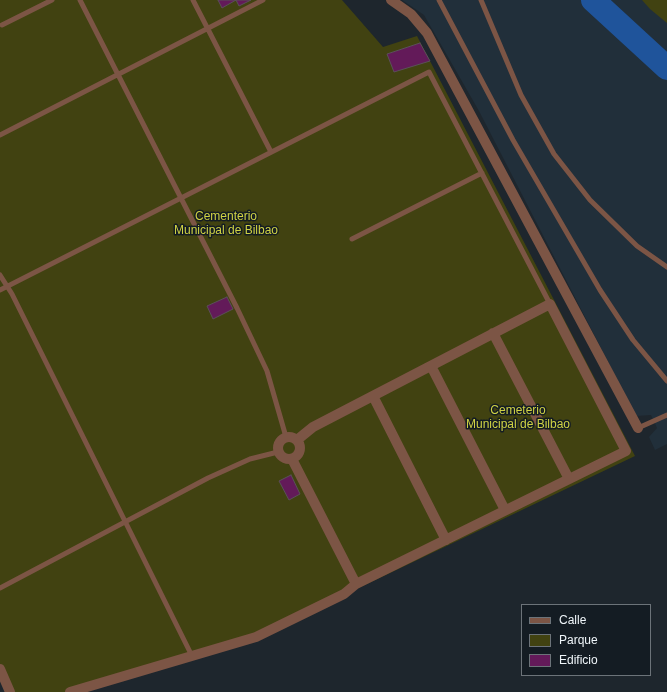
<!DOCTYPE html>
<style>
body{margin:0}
#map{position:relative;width:667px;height:692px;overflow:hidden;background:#1e262d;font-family:Helvetica,sans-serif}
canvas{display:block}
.legend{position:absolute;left:521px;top:604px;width:130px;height:72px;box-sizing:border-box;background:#141c23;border:1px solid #6c7379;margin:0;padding:5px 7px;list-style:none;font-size:12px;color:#eff5f9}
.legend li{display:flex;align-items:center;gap:8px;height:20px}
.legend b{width:20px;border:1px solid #6c7379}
</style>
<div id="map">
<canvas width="667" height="692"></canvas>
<ul class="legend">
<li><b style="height:5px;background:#7c5545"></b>Calle</li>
<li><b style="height:11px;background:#414211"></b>Parque</li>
<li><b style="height:11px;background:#631a59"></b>Edificio</li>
</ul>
</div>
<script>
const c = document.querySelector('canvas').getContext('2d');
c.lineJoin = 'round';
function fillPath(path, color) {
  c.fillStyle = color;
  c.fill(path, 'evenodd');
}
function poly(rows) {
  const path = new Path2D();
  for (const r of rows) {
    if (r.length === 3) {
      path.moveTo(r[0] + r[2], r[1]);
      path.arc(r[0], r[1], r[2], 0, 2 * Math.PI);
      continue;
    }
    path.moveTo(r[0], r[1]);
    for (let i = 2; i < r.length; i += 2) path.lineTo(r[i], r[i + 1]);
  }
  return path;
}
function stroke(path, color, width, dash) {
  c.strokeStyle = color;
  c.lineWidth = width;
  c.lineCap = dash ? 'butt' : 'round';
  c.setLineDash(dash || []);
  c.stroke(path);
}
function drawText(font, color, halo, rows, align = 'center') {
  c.font = font + ' Helvetica,sans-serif';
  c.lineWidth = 3;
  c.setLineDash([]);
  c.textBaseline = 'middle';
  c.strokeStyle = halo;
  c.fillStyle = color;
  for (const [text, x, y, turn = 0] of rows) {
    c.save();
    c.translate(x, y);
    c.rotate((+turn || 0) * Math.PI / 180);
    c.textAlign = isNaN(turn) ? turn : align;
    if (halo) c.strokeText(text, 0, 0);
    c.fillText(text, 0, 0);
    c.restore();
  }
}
fillPath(poly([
 [402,0,667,0,667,444,655,450,649,437,657,428,651,415,636,416,479,111,424,15]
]), '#212f3a');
fillPath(poly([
 [0,0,342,0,383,47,417,36,635,456,256,637,69,692,10,692,0,670],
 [642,0,667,0,667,23,650,9]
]), '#414211');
stroke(poly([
 [593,0,667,68]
]), '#1f549b', 24);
const building = poly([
 [218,0,251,0,239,6,236,0,222,8,218,0],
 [420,43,430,61,394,72,387,54,420,43],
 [227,297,233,309,213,319,207,306,227,297],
 [291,475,300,494,289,500,279,481,291,475]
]);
fillPath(building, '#631a59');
stroke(building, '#5a5058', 1);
stroke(poly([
 [80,0,237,308,267,371,286,437],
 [193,0,271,152],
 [439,0,513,140,600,290,633,340,667,381],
 [481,0,521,95,554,154,590,200,637,246,667,267],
 [2,25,52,0],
 [0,135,263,0],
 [352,239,482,173],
 [0,275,12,294,192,656],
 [0,290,429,72,550,304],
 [638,428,667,415],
 [0,588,208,478,250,459,278,452]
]), '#7c5545', 5);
stroke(poly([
 [391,0,411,14,427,33,638,428],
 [493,333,569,479],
 [431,366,505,510],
 [373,396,446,540],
 [289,448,11],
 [292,459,356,584],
 [0,669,10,692],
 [70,692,256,637,344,594,356,584,626,451,550,304,313,427,297,440]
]), '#7c5545', 10);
drawText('12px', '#cfd244', '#141c23', [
 ["Cementerio",226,217],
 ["Municipal de Bilbao",226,231],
 ["Cemeterio",518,411],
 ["Municipal de Bilbao",518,425]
]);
</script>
